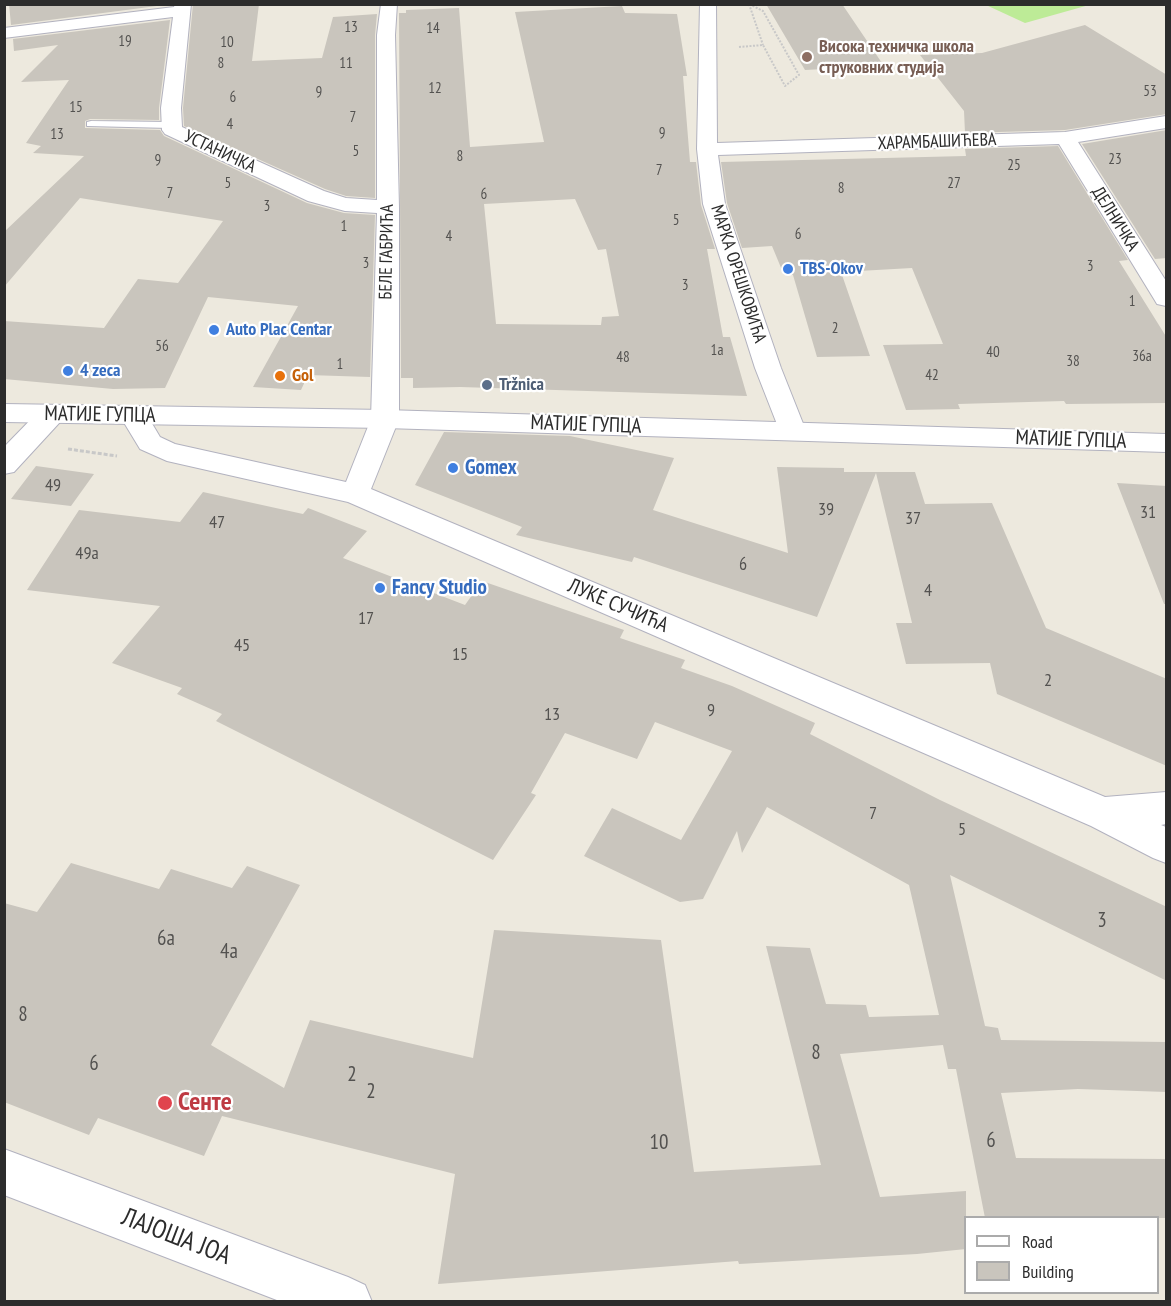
<!DOCTYPE html>
<meta charset="utf-8">
<style>
body{margin:0}
#map{position:relative;width:1171px;height:1306px;overflow:hidden;background:#ede9de;font-family:"PT Sans Narrow",sans-serif}
canvas{display:block}
.frame{position:absolute;inset:0;border:6px solid #2c2c2c;pointer-events:none}
.legend{position:absolute;left:964px;top:1216px;width:195px;height:78px;box-sizing:border-box;background:#fff;border:2px solid #ababab;margin:0;padding:8px 10px;list-style:none;font-size:18px;color:#2c2c2c}
.legend li{display:flex;align-items:center;gap:12px;height:30px}
.legend b{width:30px;border:2px solid #ababab}
</style>
<div id="map">
<canvas width="1171" height="1306"></canvas>
<div class="frame"></div>
<ul class="legend">
<li><b style="height:8px;background:#fff"></b>Road</li>
<li><b style="height:16px;background:#c9c5bd"></b>Building</li>
</ul>
</div>
<script>
const c = document.querySelector('canvas').getContext('2d');
c.lineJoin = 'round';
function fillPath(path, color) {
  c.fillStyle = color;
  c.fill(path, 'evenodd');
}
function poly(rows) {
  const path = new Path2D();
  for (const r of rows) {
    path.moveTo(r[0], r[1]);
    for (let i = 2; i < r.length; i += 2) path.lineTo(r[i], r[i + 1]);
  }
  return path;
}
function stroke(path, color, width, dash) {
  c.strokeStyle = color;
  c.lineWidth = width;
  c.lineCap = dash ? 'butt' : 'round';
  c.setLineDash(dash || []);
  c.stroke(path);
}
function drawText(font, color, halo, rows, align = 'center') {
  c.font = font + ' "PT Sans Narrow",sans-serif';
  c.lineWidth = 4.5;
  c.setLineDash([]);
  c.textBaseline = 'middle';
  c.strokeStyle = halo;
  c.fillStyle = color;
  for (const [text, x, y, turn = 0] of rows) {
    c.save();
    c.translate(x, y);
    c.rotate((+turn || 0) * Math.PI / 180);
    c.textAlign = isNaN(turn) ? turn : align;
    if (halo) c.strokeText(text, 0, 0);
    c.fillText(text, 0, 0);
    c.restore();
  }
}
fillPath(poly([
 [986,5,1089,5,1025,23]
]), '#bdeb97');
fillPath(poly([
 [9,4,172,4,11,25],
 [193,4,259,4,252,61,322,58,333,17,377,14,375,35,375,198,346,196,325,189,184,126,183,108],
 [766,4,842,4,884,66,805,70],
 [622,6,625,13,677,14,687,76,683,76,690,162,696,162,701,205,715,249,707,249,723,337,730,337,747,396,460,387,413,388,413,378,401,378,399,13,406,13,406,10,459,8,470,147,544,142,515,12],
 [575,199,598,250,606,249,619,316,602,317,601,325,496,324,484,204],
 [170,20,159,108,159,120,90,119,85,121,85,128,160,130,164,136,307,203,344,213,375,215,370,377,308,375,301,390,253,387,298,306,208,297,165,388,113,389,4,379,4,321,104,328,138,279,178,283,223,221,80,198,4,287,4,232,84,156,33,153,41,146,26,143,69,80,21,82,58,45,14,51,13,39],
 [1085,25,1167,75,1167,114,1065,130,965,133,964,111,920,55,982,53],
 [1167,130,1167,258,1155,259,1082,144],
 [1058,146,1128,260,1119,261,1167,338,1167,403,1066,404,1064,401,958,404,960,409,906,410,883,345,943,344,912,268,841,272,870,356,817,357,793,275,784,275,772,246,742,248,727,203,721,162,966,156,965,149],
 [444,432,570,436,674,458,653,510,788,553,777,467,844,468,844,472,915,472,925,504,992,503,1046,628,1167,679,1167,766,997,694,990,663,906,664,896,623,912,623,876,473,817,617,634,557,632,562,516,535,522,527,415,485],
 [36,466,94,474,71,506,11,499],
 [1117,483,1167,486,1167,604,1164,604],
 [203,492,303,514,308,508,367,531,343,558,465,605,482,581,624,630,620,638,685,660,681,668,732,686,815,723,810,734,940,800,1167,907,1167,981,950,875,985,1026,998,1028,1001,1040,1167,1042,1167,1092,1078,1089,1001,1093,1016,1158,1167,1159,1167,1218,985,1218,956,1069,948,1069,943,1045,840,1054,880,1197,966,1191,966,1249,917,1254,739,1264,738,1261,438,1284,455,1174,222,1116,204,1156,98,1118,89,1135,4,1102,4,903,37,912,71,863,159,889,171,869,232,888,247,866,300,885,211,1045,284,1088,310,1020,473,1058,494,930,661,940,694,1172,821,1165,766,946,810,948,826,1004,866,1005,869,1017,939,1015,909,885,767,807,742,853,737,831,703,899,680,902,584,856,612,808,681,840,732,751,655,722,637,759,565,733,531,793,536,795,493,860,216,721,222,714,177,694,182,688,112,663,160,606,27,590,79,510,180,522]
]), '#c9c5bd');
const service = poly([
 [91,121,170,122,176,125,170,128,87,126,87,122,91,121]
]);
const minor = poly([
 [175,4,191,4,181,108,182,127,324,191,346,198,377,200,377,35,381,4,397,4,395,35,399,208,399,419,371,489,1105,797,1166,792,1166,824,1161,825,1166,827,1166,863,1153,858,1091,826,348,502,167,461,140,449,120,416,124,410,134,407,144,410,160,437,175,444,346,482,371,419,377,213,345,211,308,201,165,134,162,130,161,108,173,17,4,38,4,28,174,7,175,4],
 [700,4,716,4,717,143,1065,132,1166,116,1166,128,1078,142,1166,281,1166,306,1157,304,1154,299,1059,144,718,155,725,204,781,368,806,431,802,437,792,440,782,437,755,368,703,204,697,149,700,4],
 [51,406,61,409,64,415,61,421,14,472,4,474,4,447,41,409,51,406],
 [4,1149,348,1277,365,1285,372,1302,282,1302,4,1195,4,1149]
]);
const tertiary = poly([
 [4,404,385,410,1166,434,1166,452,385,428,4,422,4,404]
]);
stroke(service, '#b2b2bf', 2);
stroke(minor, '#b2b2bf', 2);
stroke(tertiary, '#b2b2bf', 2);
stroke(poly([
 [749,4,763,45],
 [739,47,763,45,785,86,799,75,763,11,749,4]
]), '#c8c8c8', 2, [2, 1.5]);
stroke(poly([
 [68,449,117,456]
]), '#c8c8c8', 3, [4, 2]);
fillPath(service, '#fff');
fillPath(minor, '#fff');
fillPath(tertiary, '#fff');
for (const [x, y, r, color] of [
 [807,57,6,"#8d6e63"],
 [788,269,6,"#3f7fe0"],
 [214,330,6,"#3f7fe0"],
 [68,371,6,"#3f7fe0"],
 [280,376,6,"#e8710a"],
 [487,385,6,"#5c6f8a"],
 [453,468,6,"#3f7fe0"],
 [380,588,6,"#3f7fe0"],
 [165,1103,8,"#e0444e"]
]) {
  const dot = new Path2D();
  dot.arc(x, y, r, 0, 2 * Math.PI);
  c.fillStyle = color;
  c.fill(dot);
  stroke(dot, '#fff', 2);
}
drawText('15px', '#535250', null, [
 ["13",351,28],
 ["14",433,29],
 ["19",125,42],
 ["10",227,43],
 ["8",221,64],
 ["11",346,64],
 ["12",435,89],
 ["53",1150,92],
 ["9",319,93],
 ["6",233,98],
 ["15",76,108],
 ["7",353,118],
 ["4",230,125],
 ["9",662,134],
 ["13",57,135],
 ["5",356,152],
 ["8",460,157],
 ["23",1115,160],
 ["9",158,161],
 ["25",1014,166],
 ["7",659,171],
 ["5",228,184],
 ["27",954,184],
 ["8",841,189],
 ["7",170,194],
 ["6",484,195],
 ["3",267,207],
 ["5",676,221],
 ["1",344,227],
 ["6",798,235],
 ["4",449,237],
 ["3",366,264],
 ["3",1090,267],
 ["3",685,286],
 ["1",1132,302],
 ["2",835,329],
 ["56",162,347],
 ["1a",717,351],
 ["40",993,353],
 ["36a",1142,357],
 ["48",623,358],
 ["38",1073,362],
 ["1",340,365],
 ["42",932,376]
]);
drawText('bold 18px', '#785e54', '#fff', [
 ["Висока техничка школа",819,47],
 ["струковних студија",819,68]
], 'left');
drawText('18px', '#2c2c2c', '#fff', [
 ["ХАРАМБАШИЋЕВА",937,142,-2],
 ["УСТАНИЧКА",220,152,25],
 ["ДЕЛНИЧКА",1115,219,58],
 ["БЕЛЕ ГАБРИЋА",387,252,-89],
 ["МАРКА ОРЕШКОВИЋА",738,274,72]
]);
drawText('bold 18px', '#366cbe', '#fff', [
 ["TBS-Okov",800,269],
 ["Auto Plac Centar",226,330],
 ["4 zeca",80,371]
], 'left');
drawText('bold 18px', '#c56008', '#fff', [
 ["Gol",292,376]
], 'left');
drawText('bold 18px', '#4e5e75', '#fff', [
 ["Tržnica",499,385]
], 'left');
drawText('18px', '#535250', null, [
 ["49",53,486],
 ["39",826,510],
 ["31",1148,513],
 ["37",913,519],
 ["47",217,523],
 ["49a",87,554],
 ["6",743,565],
 ["4",928,591],
 ["17",366,619],
 ["45",242,646],
 ["15",460,655],
 ["2",1048,681],
 ["9",711,711],
 ["13",552,715],
 ["7",873,814],
 ["5",962,830]
]);
drawText('21px', '#2c2c2c', '#fff', [
 ["МАТИЈЕ ГУПЦА",100,415,1],
 ["МАТИЈЕ ГУПЦА",586,425,2],
 ["МАТИЈЕ ГУПЦА",1071,440,2],
 ["ЛУКЕ СУЧИЋА",618,606,23]
]);
drawText('bold 21px', '#366cbe', '#fff', [
 ["Gomex",465,468],
 ["Fancy Studio",392,588]
], 'left');
drawText('21px', '#535250', null, [
 ["3",1102,921],
 ["6a",166,939],
 ["4a",229,952],
 ["8",23,1015],
 ["8",816,1053],
 ["6",94,1064],
 ["2",352,1075],
 ["2",371,1092],
 ["6",991,1141],
 ["10",659,1143]
]);
drawText('bold 26px', '#be3a42', '#fff', [
 ["Сенте",178,1103]
], 'left');
drawText('26px', '#2c2c2c', '#fff', [
 ["ЛАЈОША ЈОА",176,1237,21]
]);
</script>
